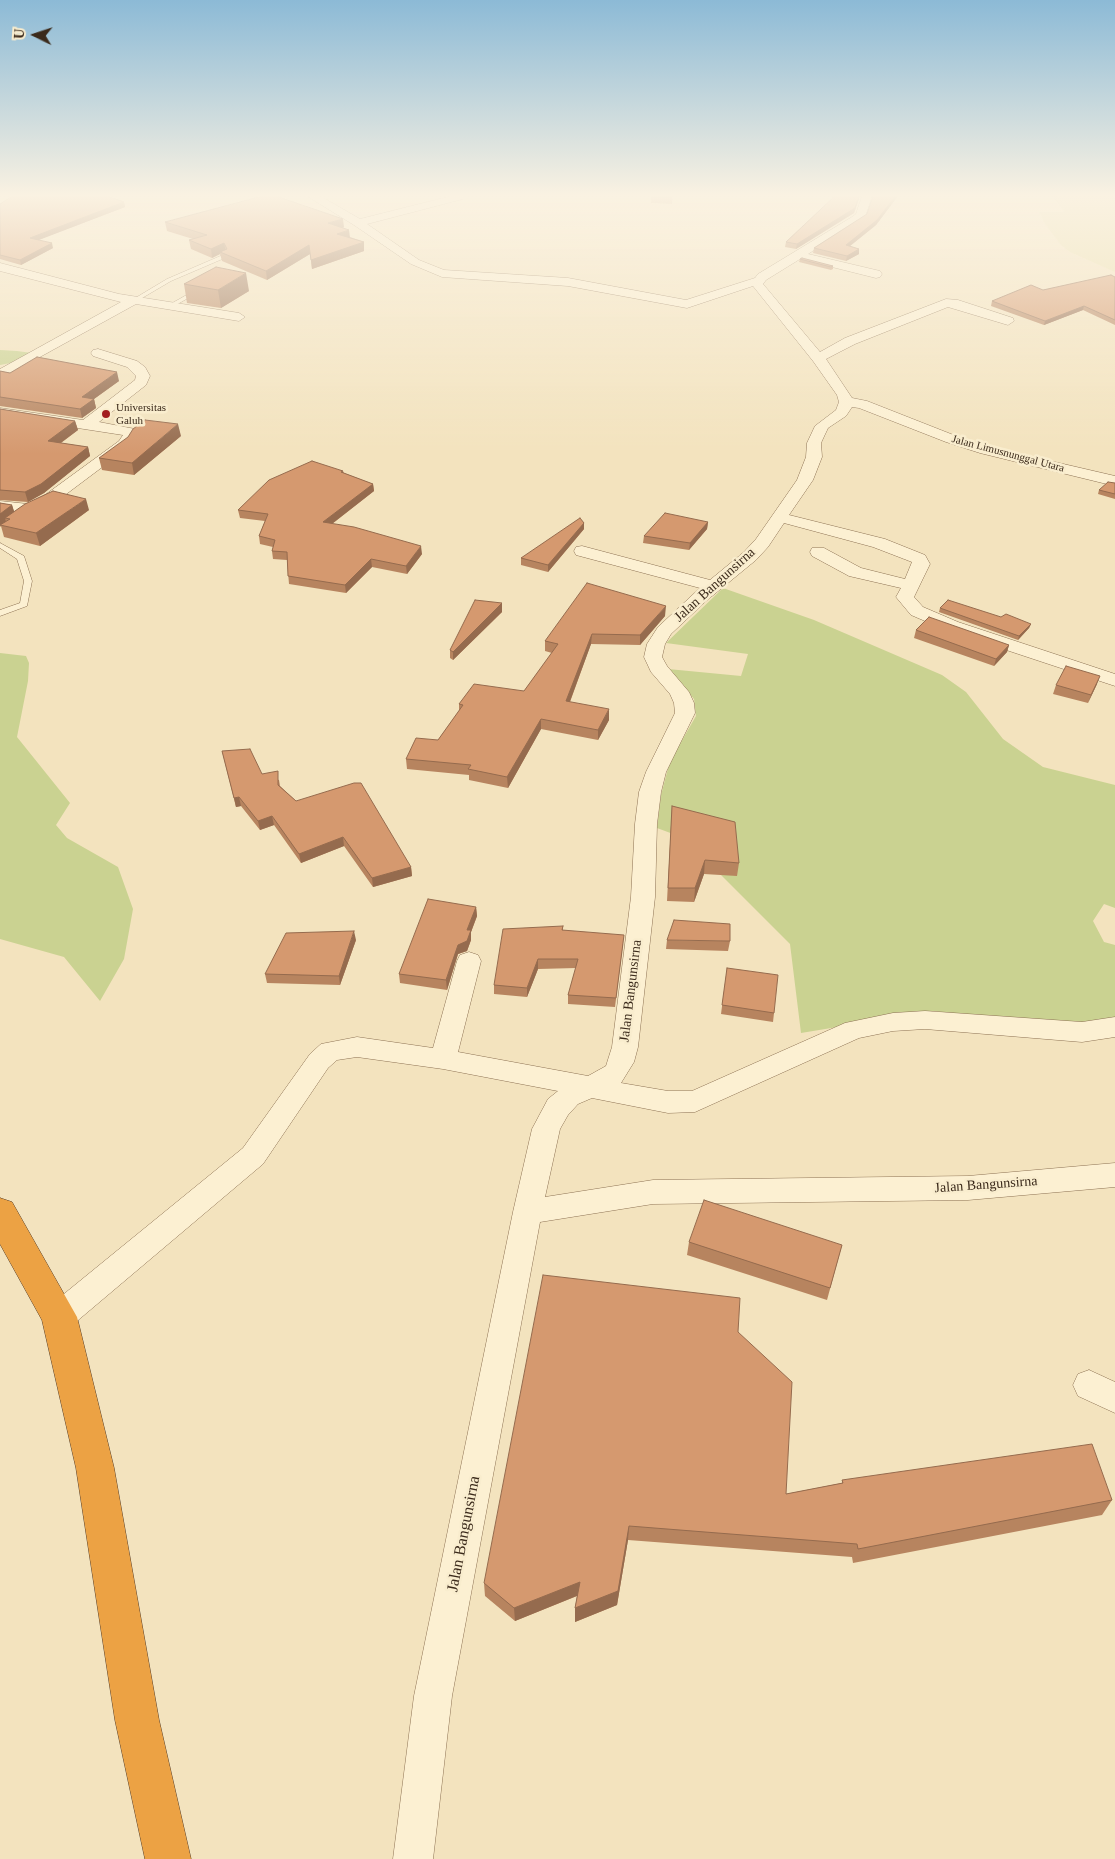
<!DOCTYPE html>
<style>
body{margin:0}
#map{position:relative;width:1115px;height:1859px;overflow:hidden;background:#f3e3be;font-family:Georgia,serif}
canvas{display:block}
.north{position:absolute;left:10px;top:10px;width:50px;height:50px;-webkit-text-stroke:4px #f9edce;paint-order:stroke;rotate:274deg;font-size:14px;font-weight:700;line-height:20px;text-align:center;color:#3b2a1b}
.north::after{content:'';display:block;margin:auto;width:18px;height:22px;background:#3b2a1b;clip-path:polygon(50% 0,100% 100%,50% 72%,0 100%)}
</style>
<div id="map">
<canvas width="1115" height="1859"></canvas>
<div class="north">U</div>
</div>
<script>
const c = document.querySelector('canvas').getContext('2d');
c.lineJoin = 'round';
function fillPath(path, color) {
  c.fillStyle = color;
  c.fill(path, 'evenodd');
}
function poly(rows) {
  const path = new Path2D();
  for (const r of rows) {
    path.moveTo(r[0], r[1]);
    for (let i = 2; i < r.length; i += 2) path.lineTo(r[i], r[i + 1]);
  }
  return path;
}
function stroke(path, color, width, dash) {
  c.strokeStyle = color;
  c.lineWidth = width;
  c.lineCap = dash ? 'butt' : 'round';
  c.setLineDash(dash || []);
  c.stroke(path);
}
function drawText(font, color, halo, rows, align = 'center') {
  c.font = font + ' Georgia,serif';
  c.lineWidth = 5;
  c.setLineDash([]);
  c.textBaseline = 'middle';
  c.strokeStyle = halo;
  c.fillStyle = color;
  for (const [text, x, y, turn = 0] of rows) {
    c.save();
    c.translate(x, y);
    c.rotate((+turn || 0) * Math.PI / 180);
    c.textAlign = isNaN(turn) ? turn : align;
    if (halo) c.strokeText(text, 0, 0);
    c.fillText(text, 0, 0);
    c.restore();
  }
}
fillPath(poly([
 [1061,193,1115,193,1115,272,1070,252,1061,245,1045,224,1039,212,1064,212,1053,197]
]), '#e9dfaa');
fillPath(poly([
 [0,350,17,351,32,353,16,362,0,365],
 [723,588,814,620,942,675,966,692,1003,739,1043,767,1115,785,1115,908,1104,904,1093,921,1104,942,1115,945,1115,1018,1080,1023,977,1017,934,1011,801,1033,790,944,717,871,724,853,657,828,661,795,670,761,696,716,694,699,668,669,741,676,748,654,666,643],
 [0,653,26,656,29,663,28,681,17,737,70,803,56,825,67,838,118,867,133,909,124,959,100,1001,64,957,0,939]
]), '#cad291');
const lane = poly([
 [225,254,227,257,171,281,137,301,132,300,167,279,225,254],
 [199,288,201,291,172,307,167,306,199,288],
 [0,543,24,556,32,581,27,606,0,616,0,610,20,603,24,581,17,559,0,548,0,543]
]);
const street = poly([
 [302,193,315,193,360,219,459,194,463,195,464,197,463,199,367,224,419,260,444,270,568,278,686,300,755,278,758,274,852,217,856,214,863,193,873,193,865,217,808,254,880,271,882,274,880,277,876,278,800,259,766,280,763,284,820,352,845,338,946,299,958,300,1013,318,1014,321,1008,325,948,307,855,344,826,359,852,398,867,401,956,436,990,447,1115,476,1115,486,980,453,946,442,859,408,852,407,846,416,828,428,821,443,822,457,813,480,789,515,885,539,925,555,930,564,914,597,923,607,958,622,1115,674,1115,686,946,630,911,615,896,597,901,588,849,576,812,556,810,552,812,548,824,548,861,568,905,579,912,562,873,547,784,523,768,547,756,560,706,601,671,634,665,644,662,657,667,666,689,692,694,703,695,713,666,772,661,792,657,824,655,897,638,1047,634,1062,621,1083,668,1091,692,1091,845,1023,893,1013,925,1011,1082,1022,1115,1017,1115,1037,1082,1042,925,1029,893,1031,859,1038,695,1112,668,1113,592,1098,578,1104,568,1115,560,1129,545,1197,653,1180,968,1176,1115,1163,1115,1187,968,1200,653,1204,540,1222,452,1696,433,1859,393,1859,414,1696,513,1212,532,1129,548,1099,558,1091,443,1069,357,1057,337,1060,328,1068,263,1164,70,1327,59,1331,48,1327,44,1317,48,1307,243,1148,310,1054,321,1044,357,1037,433,1048,457,961,460,955,469,952,478,955,481,961,458,1052,588,1076,606,1066,612,1047,631,897,635,824,639,792,646,772,675,713,674,703,670,694,651,672,644,657,647,644,658,627,700,588,576,555,574,551,576,547,582,546,710,580,744,552,756,539,797,480,806,457,807,443,815,426,836,410,839,402,837,395,813,361,753,286,687,308,568,286,442,277,411,264,354,225,302,193],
 [0,263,119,294,239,313,245,317,239,321,136,304,0,379,0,369,121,302,0,271,0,263],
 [98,349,137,361,145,367,150,376,146,385,99,422,135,429,138,434,129,447,57,501,31,514,0,511,0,501,28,504,45,495,119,441,123,435,0,416,0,408,83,420,135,380,136,376,127,367,93,356,91,353,93,350,98,349],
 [1089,1370,1115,1382,1115,1413,1078,1396,1073,1385,1078,1374,1089,1370]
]);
const highway = poly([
 [0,1198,12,1202,77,1317,114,1468,159,1720,191,1859,145,1859,115,1720,76,1468,42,1320,0,1244,0,1198]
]);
stroke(lane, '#8d7254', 1);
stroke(street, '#8d7254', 1);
stroke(highway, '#5a4029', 1);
fillPath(lane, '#fcf0d2');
fillPath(street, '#fcf0d2');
fillPath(highway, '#eca244');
fillPath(poly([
 [652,193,673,193,672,204,651,203],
 [838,193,861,193,854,213,796,249,785,247,786,242],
 [898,196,876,225,850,246,859,249,859,254,846,261,813,253,814,248,867,214],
 [124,202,125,207,38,240,53,248,21,265,0,259,0,204],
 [165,222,344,227,343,228,350,237,364,242,364,251,312,269,310,254,267,280,222,261,220,254,212,258,191,249,189,240,193,239,167,231],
 [800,259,833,266,833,269,831,270,799,262],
 [1115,277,1115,325,1083,310,1044,325,991,306,992,301,1043,290],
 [184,284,249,291,221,308,187,303],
 [0,371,10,373,119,381,94,399,96,408,82,418,0,406],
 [0,409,75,421,78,430,61,443,88,447,90,456,44,493,28,502,0,500],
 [181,436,134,475,102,470,99,458],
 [343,471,344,473,373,484,374,491,332,524,422,554,407,574,372,567,346,593,289,584,287,560,273,559,272,551,273,547,260,544,259,536,265,521,240,518,238,510],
 [1115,483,1115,499,1098,494,1099,490],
 [0,503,12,505,14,512,89,510,40,546,4,537,1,526,0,527],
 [708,522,707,529,689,550,643,543,644,536],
 [584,523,584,529,548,572,521,565,521,558],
 [502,603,502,612,453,660,450,658,450,650],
 [940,608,1031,624,1029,628,1018,640,939,612],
 [665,616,640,645,591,644,570,702,609,720,598,740,541,729,508,788,469,780,469,775,407,769,406,759,438,740,459,711,459,704,524,691,552,653,545,651,545,641],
 [916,630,1009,645,1007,652,994,666,914,638],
 [1097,684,1088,703,1053,694,1056,685],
 [222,751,262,774,279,780,280,786,296,801,411,867,412,876,373,887,344,846,301,863,274,825,260,830,241,806,236,807],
 [672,806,739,863,737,876,704,874,694,902,667,901],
 [476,907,477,916,471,932,471,940,467,951,458,954,447,990,400,983,399,974],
 [563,926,563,930,623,944,615,1007,568,1004,568,995,576,968,538,969,527,997,494,994,494,985],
 [356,940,340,985,267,983,265,974],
 [667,940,730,941,728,951,666,949],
 [727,968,774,1013,773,1022,721,1014],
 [689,1242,842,1245,827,1300,687,1255],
 [738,1332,786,1494,842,1483,842,1480,1112,1500,1102,1515,853,1563,852,1557,628,1540,617,1605,575,1622,575,1608,577,1596,515,1621,485,1596,484,1583]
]), '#b7845f');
fillPath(poly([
 [0,193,7,193,0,198],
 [860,193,861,193,854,213,796,249,797,244],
 [898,193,899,193,898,196,876,225,845,250,846,245],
 [124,202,125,207,31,243,30,238],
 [343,219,344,227,329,232,328,223],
 [349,230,350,238,337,234],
 [364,242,364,251,312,269,311,260],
 [52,243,53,248,21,265,20,260],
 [224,243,226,252,220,252,220,254,212,258,211,249],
 [309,245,310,254,267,280,266,271],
 [859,249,859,254,846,261,847,256],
 [246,273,249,291,221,308,218,290],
 [1084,306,1083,310,1044,325,1045,321],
 [117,372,119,381,94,399,96,408,82,418,80,409,82,397],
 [75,421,78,430,51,450,48,441],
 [178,424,181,436,134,475,132,463],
 [88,447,90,456,44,493,28,502,25,492],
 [373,484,374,491,324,530,323,522],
 [86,499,89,510,40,546,36,533],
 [12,505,15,514,5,518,6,522,0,525,0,527,0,514],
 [708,522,707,529,689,550,690,543],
 [584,523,584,529,548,572,548,565],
 [421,546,422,554,407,574,406,566],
 [371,559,372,567,346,593,345,585],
 [502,603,502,612,453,660,453,652],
 [666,606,665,616,640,645,640,635],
 [1031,624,1029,628,1018,640,1019,636],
 [592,634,591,644,566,712,566,701],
 [1009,645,1007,652,994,666,996,659],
 [1100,676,1097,684,1088,703,1091,695],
 [609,709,609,720,598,740,598,730],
 [541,719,541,729,508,788,507,777],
 [239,797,241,806,236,807,234,798],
 [272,816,274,825,260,830,258,821],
 [343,837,344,846,301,863,299,854],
 [705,860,704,874,694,902,695,888],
 [411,867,412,876,373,887,372,878],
 [476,907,477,916,471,932,471,940,467,951,458,954,447,990,446,980,458,945,467,930],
 [354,931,356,940,340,985,339,976],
 [538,959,538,969,527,997,527,988],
 [629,1526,628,1540,617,1605,575,1622,575,1608],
 [580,1582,579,1595,515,1621,514,1608]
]), '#956b4e');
const building = poly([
 [17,193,99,193,124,202,30,238,52,243,20,260,0,255,0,204,17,193],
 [652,193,672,193,672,197,652,197,652,193],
 [838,193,860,193,855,208,797,244,786,242,838,193],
 [874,193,898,193,877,220,846,245,859,249,847,256,814,248,867,214,874,193],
 [270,194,343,219,328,223,349,230,337,234,364,242,311,260,309,245,266,271,220,252,227,249,224,243,211,249,189,240,207,235,165,222,270,194],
 [802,258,833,266,831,267,800,259,802,258],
 [216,267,246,273,218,290,184,284,216,267],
 [1111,275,1115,277,1115,320,1084,306,1045,321,992,301,1031,285,1043,290,1111,275],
 [37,357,117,372,82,397,94,399,80,409,0,397,0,371,10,373,37,357],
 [0,409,75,421,48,441,88,447,41,484,25,492,0,490,0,409],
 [145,420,178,424,132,463,99,458,128,437,133,429,145,420],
 [312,461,343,471,341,472,373,484,323,522,354,527,421,546,406,566,371,559,345,585,288,576,287,552,272,551,275,540,259,536,268,514,238,510,269,480,312,461],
 [1108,482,1115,483,1115,494,1099,490,1108,482],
 [53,491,86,499,36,533,0,525,10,519,5,518,25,504,53,491],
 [0,503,12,505,0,514,0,503],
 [665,513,708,522,690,543,644,536,665,513],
 [580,518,584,523,548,565,521,558,580,518],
 [587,583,666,606,640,635,592,634,566,701,609,709,598,730,541,719,507,777,468,769,471,765,406,759,416,738,438,740,463,705,459,704,474,684,524,691,558,644,545,641,587,583],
 [475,600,502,603,453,652,450,650,475,600],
 [948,600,1001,617,1006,614,1031,624,1019,636,940,608,948,600],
 [929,617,1009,645,996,659,916,630,929,617],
 [1066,666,1100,676,1091,695,1056,685,1066,666],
 [250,749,262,774,278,771,278,785,296,801,354,783,361,783,411,867,372,878,343,837,299,854,272,816,258,821,239,797,234,798,222,751,250,749],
 [672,806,735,822,739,863,705,860,695,888,668,888,672,806],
 [428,899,476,907,467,930,471,930,467,941,458,945,446,980,399,974,428,899],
 [674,920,730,924,730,941,667,940,674,920],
 [563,926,562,930,624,935,616,998,568,995,578,959,538,959,527,988,494,985,503,929,563,926],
 [354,931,339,976,265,974,286,933,354,931],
 [727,968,778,975,774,1013,722,1005,727,968],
 [704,1200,842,1245,830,1288,689,1242,704,1200],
 [543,1275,740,1298,738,1332,792,1382,786,1494,843,1483,842,1480,1092,1444,1112,1500,858,1549,857,1544,629,1526,618,1591,575,1608,580,1582,514,1608,484,1583,543,1275]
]);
fillPath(building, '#d5996f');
stroke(building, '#956b4e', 1);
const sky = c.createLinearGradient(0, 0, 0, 454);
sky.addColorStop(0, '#8cbad6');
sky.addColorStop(0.43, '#faf2e2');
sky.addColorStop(1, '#faf2e200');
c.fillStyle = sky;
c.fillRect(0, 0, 1115, 454);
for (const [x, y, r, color] of [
 [106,414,5,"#a31e1f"]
]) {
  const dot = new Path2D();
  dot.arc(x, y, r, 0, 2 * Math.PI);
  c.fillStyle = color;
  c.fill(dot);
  stroke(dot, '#f9edce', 2);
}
drawText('11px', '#3b2a1b', '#f9edce', [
 ["Universitas",116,408],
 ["Galuh",116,421]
], 'left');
drawText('11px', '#3b2a1b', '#f9edce', [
 ["Jalan Limusnunggal Utara",1008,454,15]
]);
drawText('14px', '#3b2a1b', '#f9edce', [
 ["Jalan Bangunsirna",715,585,-42],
 ["Jalan Bangunsirna",631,991,-83],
 ["Jalan Bangunsirna",986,1185,-4]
]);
drawText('16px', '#3b2a1b', '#f9edce', [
 ["Jalan Bangunsirna",464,1534,-79]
]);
</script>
